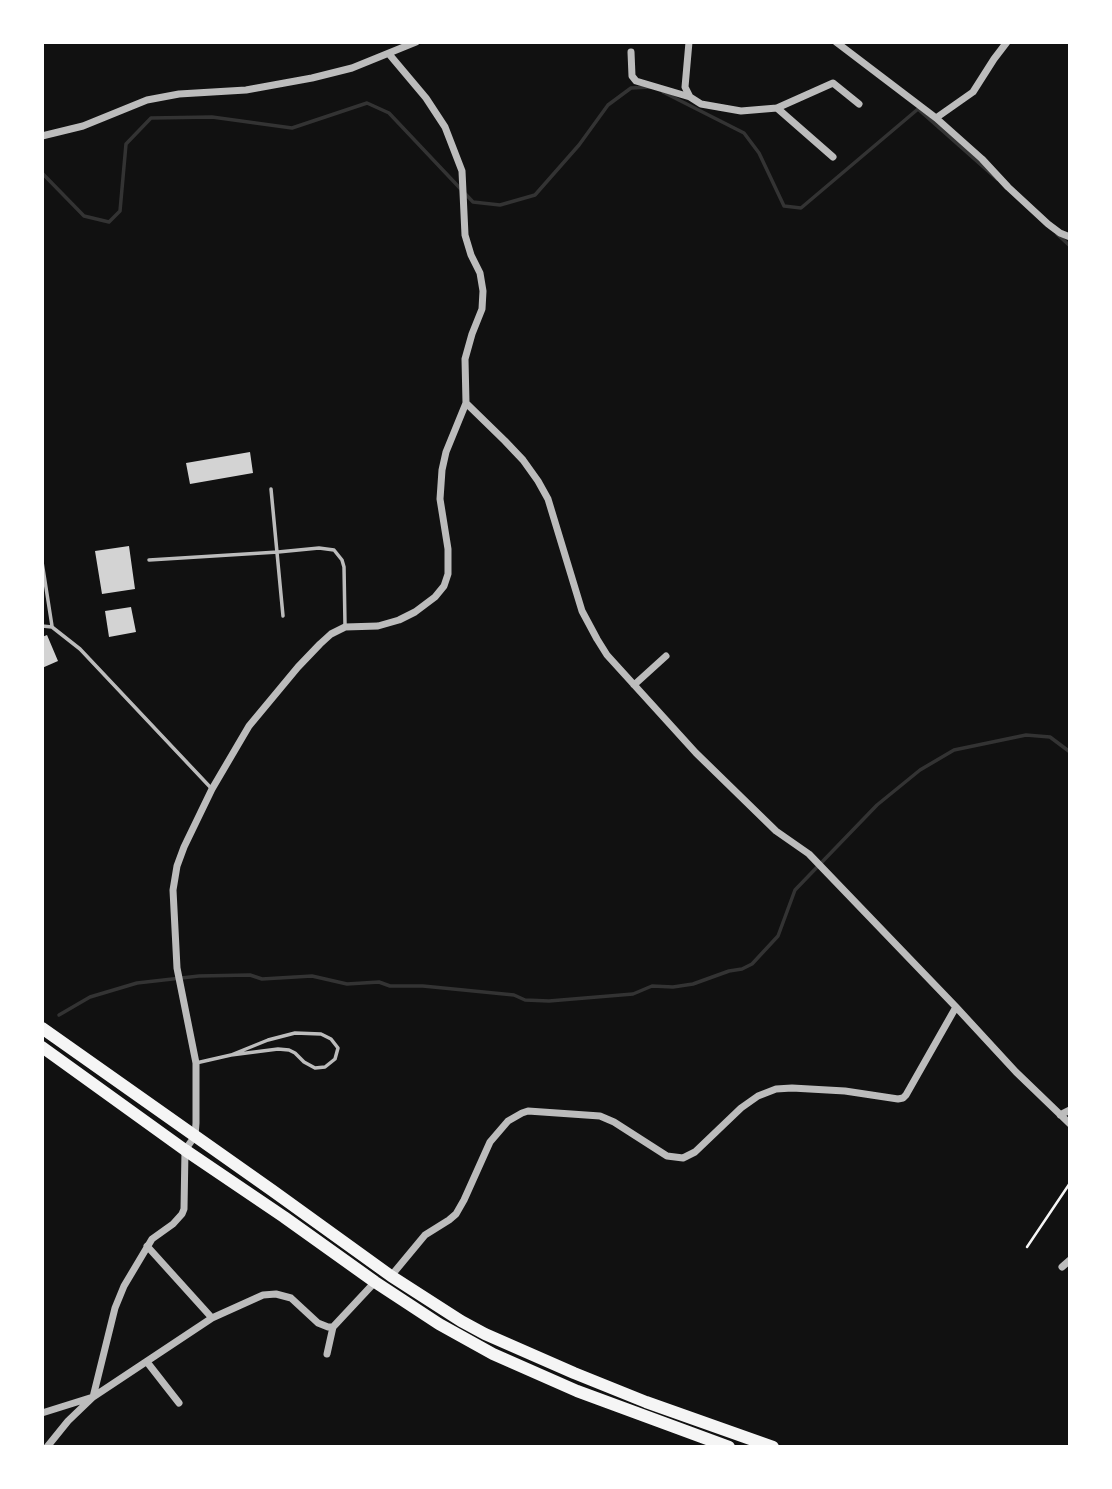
<!DOCTYPE html>
<style>
body{margin:0}
#map{position:relative;width:1112px;height:1489px;overflow:hidden;background:#111;font-family:Signika,sans-serif}
canvas{display:block}
.frame{position:absolute;inset:0;border:44px solid #fff;pointer-events:none}
</style>
<div id="map">
<canvas width="1112" height="1489"></canvas>
<div class="frame"></div>
</div>
<script>
const c = document.querySelector('canvas').getContext('2d');
c.lineJoin = 'round';
function poly(rows) {
  const path = new Path2D();
  for (const r of rows) {
    path.moveTo(r[0], r[1]);
    for (let i = 2; i < r.length; i += 2) path.lineTo(r[i], r[i + 1]);
  }
  return path;
}
function stroke(path, color, width, dash) {
  c.strokeStyle = color;
  c.lineWidth = width;
  c.lineCap = dash ? 'butt' : 'round';
  c.setLineDash(dash || []);
  c.stroke(path);
}
function fillPath(path, color) {
  c.fillStyle = color;
  c.fill(path, 'evenodd');
}
stroke(poly([
 [663,92,744,133,759,153,784,206,801,208,918,109,997,179],
 [42,173,84,216,109,222,120,211,126,144,151,118,212,117,292,128,367,103,389,113,473,202,500,205,535,195,579,145,608,105,631,88,650,87],
 [1057,234,1070,246],
 [59,1015,90,997,137,983,199,976,250,975,262,979,312,976,347,984,379,982,390,986,423,986,514,995,525,1000,549,1001,633,994,652,986,673,987,693,984,729,971,742,969,752,964,778,936,795,890,877,805,920,770,954,750,1026,735,1050,737,1070,752]
]), '#333', 3.5);
fillPath(poly([
 [250,452,253,473,190,484,186,463],
 [129,546,135,589,102,594,95,551],
 [131,607,136,632,109,637,105,611],
 [47,635,58,661,42,668,42,637]
]), '#d3d3d3');
stroke(poly([
 [1027,1247,1070,1183]
]), '#f5f5f5', 2.5);
stroke(poly([
 [271,489,283,616],
 [149,560,278,552,319,548,334,550,342,560,344,567,345,625],
 [42,562,52,626],
 [42,626,52,627,80,649,211,788],
 [196,1063,231,1055,278,1049,289,1050,295,1053,304,1062,315,1068,325,1067,335,1059,338,1048,331,1039,321,1034,295,1033,268,1040,231,1055]
]), '#bcbcbc', 3.5);
stroke(poly([
 [689,42,685,87,690,97,701,104,741,111,777,108,833,83,859,104],
 [836,42,936,118,982,159,1008,187,1048,224,1060,233,1070,237],
 [631,52,632,76,636,81,690,97],
 [777,108,833,157],
 [936,118,973,92,994,59,1007,42],
 [42,136,83,126,147,100,179,94,246,90,312,78,352,68,416,42],
 [466,403,505,441,523,460,538,481,548,499,582,611,597,639,607,655,696,753,776,831,809,854,956,1007,1016,1072,1070,1124],
 [634,685,666,656],
 [1060,1115,1070,1110],
 [1062,1267,1070,1260],
 [391,1276,425,1235,449,1220,456,1214,464,1200,490,1142,508,1121,522,1113,528,1111,600,1116,614,1122,667,1156,683,1158,695,1152,741,1108,758,1096,776,1089,792,1088,845,1091,898,1099,903,1098,906,1095,956,1007],
 [212,1318,263,1295,276,1294,291,1298,318,1323,328,1327,333,1327],
 [327,1354,333,1327,375,1282],
 [147,1362,179,1403],
 [42,1413,93,1397,115,1308,124,1286,152,1239,173,1224,182,1214,184,1209,185,1150,195,1136,196,1123,196,1063,177,968,173,890,177,866,184,847,212,789,249,726,298,667,320,644,331,634,345,627,378,626,399,620,415,612,435,597,444,586,448,574,448,549,440,499,442,470,446,452,466,403,465,359,472,334,482,309,483,291,480,273,471,255,465,235,462,171,445,127,426,98,389,54],
 [47,1447,68,1421,93,1397,212,1318,147,1246]
]), '#bcbcbc', 7);
stroke(poly([
 [42,1028,273,1191,391,1276,461,1321,485,1334,574,1373,646,1402,773,1447],
 [42,1047,185,1150,284,1217,375,1282,439,1324,493,1354,577,1391,729,1447]
]), '#f5f5f5', 12);
</script>
